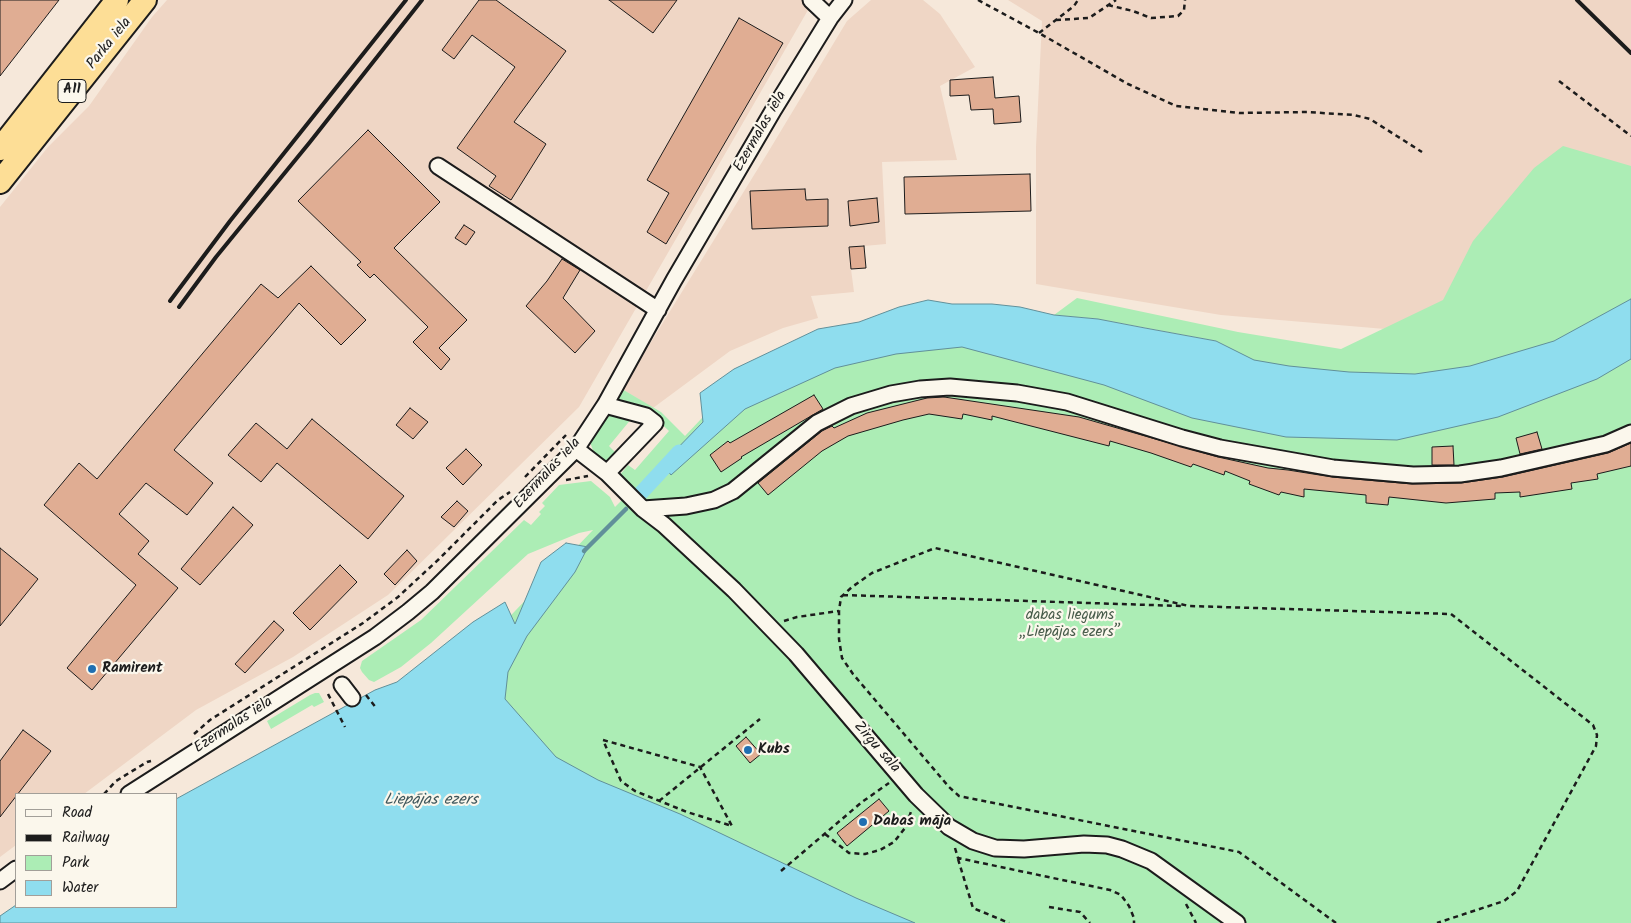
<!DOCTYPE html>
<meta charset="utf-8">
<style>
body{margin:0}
#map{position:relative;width:1631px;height:923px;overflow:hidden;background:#f6e8da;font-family:Kalam,sans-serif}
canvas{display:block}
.legend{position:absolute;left:15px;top:793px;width:162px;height:115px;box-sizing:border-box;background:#fbf7ec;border:1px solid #a29f99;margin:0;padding:6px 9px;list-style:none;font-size:15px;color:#1c1c1c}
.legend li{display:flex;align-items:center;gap:10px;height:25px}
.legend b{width:25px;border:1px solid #a29f99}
</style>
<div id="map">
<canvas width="1631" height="923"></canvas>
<ul class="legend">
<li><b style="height:6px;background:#fbf7ec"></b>Road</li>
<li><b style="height:6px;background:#1c1c1c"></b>Railway</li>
<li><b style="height:14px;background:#acedb5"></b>Park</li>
<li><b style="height:14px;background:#8fddee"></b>Water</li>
</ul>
</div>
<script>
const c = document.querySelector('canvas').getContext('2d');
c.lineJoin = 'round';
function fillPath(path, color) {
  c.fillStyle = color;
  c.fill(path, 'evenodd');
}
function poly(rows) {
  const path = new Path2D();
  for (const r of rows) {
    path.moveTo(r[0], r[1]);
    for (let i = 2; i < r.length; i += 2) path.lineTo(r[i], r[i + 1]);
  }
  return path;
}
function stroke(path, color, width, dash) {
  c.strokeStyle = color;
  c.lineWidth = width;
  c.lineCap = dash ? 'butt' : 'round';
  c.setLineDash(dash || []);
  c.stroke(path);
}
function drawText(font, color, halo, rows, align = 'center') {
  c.font = font + ' Kalam,sans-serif';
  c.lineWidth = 4.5;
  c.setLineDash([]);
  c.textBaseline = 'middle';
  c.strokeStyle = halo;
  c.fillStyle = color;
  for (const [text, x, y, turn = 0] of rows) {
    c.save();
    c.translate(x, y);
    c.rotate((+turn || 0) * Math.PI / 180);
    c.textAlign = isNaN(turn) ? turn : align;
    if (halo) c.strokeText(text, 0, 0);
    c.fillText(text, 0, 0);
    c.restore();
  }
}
fillPath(poly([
 [167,0,818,0,808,10,579,407,388,595,293,657,196,710,84,794,16,794,16,845,0,857,0,207,48,147,89,106,152,17],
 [871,0,923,0,940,14,975,67,940,86,957,160,882,162,886,244,864,246,866,268,851,269,854,292,811,296,818,318,783,328,730,351,653,408,622,389,767,154,847,21],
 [1008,0,1631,0,1631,262,1467,336,1221,315,1036,284,1036,147,1042,21]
]), '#efd6c5');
fillPath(poly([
 [1563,146,1631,166,1631,923,94,923,176,907,438,691,593,530,579,533,528,554,431,643,401,667,374,682,369,680,362,672,360,668,362,661,421,620,524,520,531,525,541,514,539,512,545,506,542,503,559,485,591,481,610,497,615,507,633,489,619,476,628,465,635,470,669,431,653,416,615,403,615,398,622,389,661,412,685,436,718,401,887,335,1228,347,1216,341,1098,319,1054,315,1077,298,1238,332,1341,349,1443,300,1473,241,1534,168],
 [609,413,632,418,609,446,616,453,609,461,604,462,594,453,590,442,592,436],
 [315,693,319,693,324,702,314,707,312,705,271,729,267,721,310,695]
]), '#acedb5');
const water = poly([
 [1631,299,1631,359,1597,379,1498,417,1397,440,1286,437,1192,418,1104,385,962,347,896,354,835,368,745,409,671,475,667,470,665,461,703,422,700,393,734,369,818,329,859,322,899,307,928,300,952,304,992,304,1020,307,1054,315,1098,319,1145,328,1216,341,1254,360,1289,366,1349,372,1415,374,1470,366,1554,341,1631,299],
 [566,543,588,547,575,572,527,636,508,672,505,699,556,757,598,780,680,814,856,898,915,923,0,923,0,916,16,905,16,907,176,907,176,799,375,690,397,682,473,622,505,602,515,624,541,562,566,543]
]);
fillPath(water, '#8fddee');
stroke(water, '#61909a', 1);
stroke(poly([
 [584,551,626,509]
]), '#61909a', 4.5);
stroke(poly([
 [641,493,679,452]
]), '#8fddee', 15);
const building = poly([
 [0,0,59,0,0,76,0,0],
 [479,0,496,0,566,51,514,122,546,144,511,200,489,186,496,176,457,148,515,67,472,35,454,59,442,50,479,0],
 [609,0,677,0,653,33,609,0],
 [739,18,783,43,666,244,647,232,669,193,647,180,739,18],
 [993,77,995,98,1019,96,1021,122,994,124,993,109,971,110,969,95,950,96,950,80,993,77],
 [368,130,440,202,394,248,467,320,439,348,450,359,441,370,413,342,428,327,374,274,370,278,357,265,361,262,298,201,368,130],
 [1030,174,1031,211,905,214,904,177,1030,174],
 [805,189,806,200,828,199,828,226,752,229,750,191,805,189],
 [877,198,879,222,850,226,848,201,877,198],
 [464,225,475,232,466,245,455,238,464,225],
 [864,246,866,268,851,269,849,247,864,246],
 [562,259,580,270,563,298,595,331,575,353,526,306,547,281,562,259],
 [311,266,366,320,341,345,299,303,174,450,213,483,187,515,146,483,119,514,149,541,138,554,178,588,92,690,67,668,136,585,44,505,79,463,97,479,261,284,278,298,311,266],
 [814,395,823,409,741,457,742,458,721,472,710,455,728,441,730,443,814,395],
 [944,397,1079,417,1218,457,1268,468,1288,470,1332,477,1412,484,1461,483,1503,477,1608,453,1631,443,1631,466,1597,474,1598,479,1571,483,1572,489,1520,497,1520,492,1495,493,1495,499,1446,503,1389,497,1388,505,1366,503,1366,495,1304,489,1304,497,1281,492,1279,495,1249,484,1250,481,1225,471,1224,475,1193,464,1191,467,1151,453,1110,441,1109,446,992,416,992,420,963,414,962,419,929,414,903,420,848,436,822,451,768,495,758,483,822,431,832,426,834,428,867,413,927,398,944,397],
 [410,408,428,422,413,439,396,425,410,408],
 [312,419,404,496,368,539,277,463,261,482,228,455,256,423,287,449,312,419],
 [1537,432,1542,449,1520,454,1516,438,1537,432],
 [1453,446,1454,465,1432,465,1432,447,1453,446],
 [466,449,482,465,463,485,446,468,466,449],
 [457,501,468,511,454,527,441,517,457,501],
 [233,507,253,525,200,585,181,569,233,507],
 [0,548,38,579,0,626,0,548],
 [407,550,417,561,395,585,384,574,407,550],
 [340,565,357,582,310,630,293,613,340,565],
 [274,621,284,630,245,673,235,664,274,621],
 [23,730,51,751,0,817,0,761,23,730],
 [746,737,761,754,750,763,736,746,746,737],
 [879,799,889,811,847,846,837,833,879,799]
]);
fillPath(building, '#e0ad93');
stroke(building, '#1c1c1c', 1);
const minor = poly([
 [811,0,830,18],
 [438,166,658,310],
 [605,405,646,416,655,423,607,473],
 [576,449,607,473,643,509,664,525,734,590,796,654,916,795,949,827,973,841,995,848,1024,849,1084,844,1107,845,1122,849,1151,861,1237,923],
 [643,509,686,506,714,500,733,491,817,423,851,406,891,394,920,389,950,387,1017,393,1067,402,1182,438,1220,448,1333,468,1413,475,1460,474,1501,468,1606,444,1631,433],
 [342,685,352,698],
 [129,794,375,637,408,612,432,592,576,449,605,405,674,280,774,109,830,18,844,0],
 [0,881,16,869]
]);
const highway = poly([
 [0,149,117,0],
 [0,182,145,0]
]);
stroke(minor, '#1c1c1c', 19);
stroke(highway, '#1c1c1c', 26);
stroke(poly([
 [978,0,1039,33,1128,84,1176,106,1239,113,1307,112,1354,115,1370,119,1422,152],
 [1108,5,1133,11,1151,18,1178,16,1184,10,1185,0],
 [1056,20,1089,18,1116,0],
 [1039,33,1074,6,1078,0],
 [1559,81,1631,136],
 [525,477,566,435],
 [566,480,588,476],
 [843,595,1182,606],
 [784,621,797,617,839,611],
 [328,694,345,727],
 [366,695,377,709],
 [194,734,210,720,363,623,398,597,439,559,498,500,510,492],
 [603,740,700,767,732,826,687,812,635,791,621,781,603,740],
 [104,794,116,781,147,762,151,761],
 [659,801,760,719],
 [825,834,849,853,865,854,880,850,894,842,905,828,912,809],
 [955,848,958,858,1110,890,1121,895,1129,906,1134,918,1134,923],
 [958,859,973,908,1009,923],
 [781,871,862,802,889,783],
 [1186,904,1196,923],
 [1049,907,1080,912,1090,923],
 [1336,923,1239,852,959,796,949,787,853,674,842,658,839,639,839,611,841,597,852,587,872,573,935,548,1189,606,1451,614,1593,725,1597,735,1596,746,1517,891,1504,901,1437,923]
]), '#1c1c1c', 2.5, [5, 4]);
stroke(minor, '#fbf7ec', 15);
stroke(highway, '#fdde96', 22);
stroke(poly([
 [1577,0,1631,53],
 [170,301,230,221,406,0],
 [179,307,216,257,310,142,422,0]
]), '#1c1c1c', 4);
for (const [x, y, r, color] of [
 [92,669,5,"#1f6fb2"],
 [748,750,5,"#1f6fb2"],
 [863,822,5,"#1f6fb2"]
]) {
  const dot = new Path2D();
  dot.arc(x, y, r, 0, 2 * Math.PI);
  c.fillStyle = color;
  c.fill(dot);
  stroke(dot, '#fbf7ec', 2);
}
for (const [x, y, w] of [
 [72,91,28]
]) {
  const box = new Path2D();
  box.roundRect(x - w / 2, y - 11.5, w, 23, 4);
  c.fillStyle = '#fbf7ec';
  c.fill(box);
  stroke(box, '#1c1c1c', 1);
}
drawText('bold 14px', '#1c1c1c', null, [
 ["A11",72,91]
]);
drawText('15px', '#1c1c1c', '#fbf7ec', [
 ["Parka iela",110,44,-51],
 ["Ezermalas iela",761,132,-60],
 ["Ezermalas iela",548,474,-47],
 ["Ezermalas iela",234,726,-33],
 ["Zirgu sala",876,748,49]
]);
drawText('15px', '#475b4a', '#fbf7ec', [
 ["dabas liegums",1070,616],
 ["„Liepājas ezers”",1070,633]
]);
drawText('bold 15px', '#1c1c1c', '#fbf7ec', [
 ["Ramirent",102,669],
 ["Kubs",758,750],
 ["Dabas māja",873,822]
], 'left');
drawText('italic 16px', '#3e565b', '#fbf7ec', [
 ["Liepājas ezers",431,801]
]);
</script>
